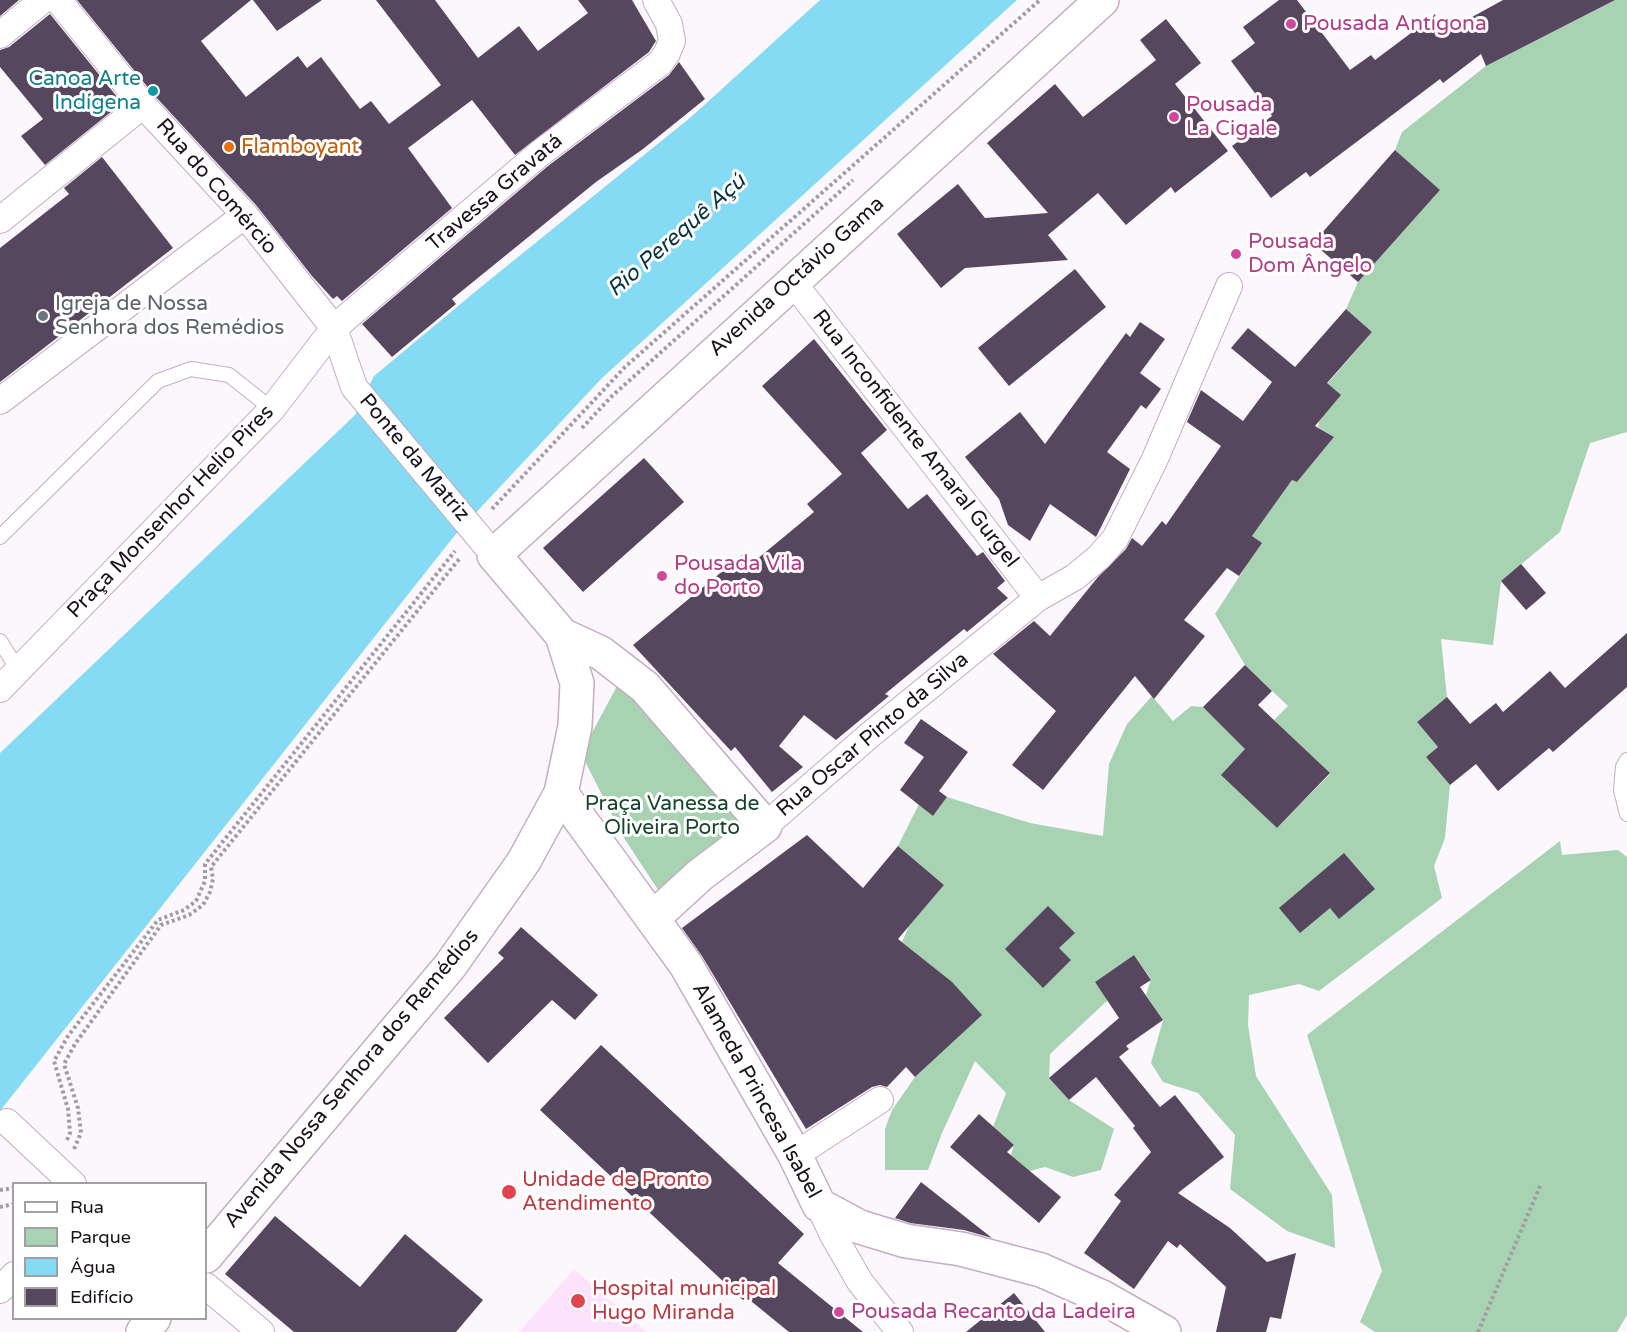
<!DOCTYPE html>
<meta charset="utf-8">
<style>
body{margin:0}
#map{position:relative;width:1627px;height:1332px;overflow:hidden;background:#fcf7fc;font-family:"Varela Round",sans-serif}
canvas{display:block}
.legend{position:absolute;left:12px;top:1182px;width:195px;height:138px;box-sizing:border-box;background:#fff;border:2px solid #a3a0a3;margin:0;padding:8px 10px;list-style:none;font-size:18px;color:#1a111a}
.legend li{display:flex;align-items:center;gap:12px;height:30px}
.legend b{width:30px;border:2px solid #a3a0a3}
</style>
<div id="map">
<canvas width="1627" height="1332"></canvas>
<ul class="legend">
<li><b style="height:8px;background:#fff"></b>Rua</li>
<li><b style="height:16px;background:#a7d3b3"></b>Parque</li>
<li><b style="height:16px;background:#85dbf3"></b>Água</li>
<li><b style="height:16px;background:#56465e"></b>Edifício</li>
</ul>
</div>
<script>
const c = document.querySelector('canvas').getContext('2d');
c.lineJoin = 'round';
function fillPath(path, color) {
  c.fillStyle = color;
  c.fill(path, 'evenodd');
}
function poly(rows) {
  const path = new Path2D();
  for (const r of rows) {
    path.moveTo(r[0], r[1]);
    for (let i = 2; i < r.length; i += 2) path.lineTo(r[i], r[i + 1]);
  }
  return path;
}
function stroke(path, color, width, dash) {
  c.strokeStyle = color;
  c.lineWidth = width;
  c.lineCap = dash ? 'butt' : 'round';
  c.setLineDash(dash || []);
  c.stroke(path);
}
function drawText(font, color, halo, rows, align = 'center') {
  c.font = font + ' "Varela Round",sans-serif';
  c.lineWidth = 6;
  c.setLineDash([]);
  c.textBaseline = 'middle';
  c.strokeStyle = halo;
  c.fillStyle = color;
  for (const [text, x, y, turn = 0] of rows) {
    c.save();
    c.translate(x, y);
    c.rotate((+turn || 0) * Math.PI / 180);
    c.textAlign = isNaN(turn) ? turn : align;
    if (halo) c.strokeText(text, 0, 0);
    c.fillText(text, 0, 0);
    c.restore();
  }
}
fillPath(poly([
 [574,1269,646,1332,519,1332]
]), '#fde2fb');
fillPath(poly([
 [1615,0,1627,0,1627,432,1590,443,1560,532,1501,581,1493,645,1441,639,1447,697,1417,722,1438,747,1426,757,1450,785,1445,838,1434,866,1442,898,1319,991,1299,984,1249,995,1248,1025,1256,1076,1332,1195,1335,1248,1287,1231,1230,1189,1235,1135,1198,1093,1163,1082,1151,1063,1163,1020,1146,995,1151,979,1134,955,1095,982,1108,1000,1050,1054,1049,1078,1069,1100,1114,1129,1101,1170,1073,1177,1045,1167,1019,1174,1007,1168,1014,1145,993,1127,1006,1093,975,1061,942,1133,928,1170,885,1170,885,1129,892,1110,915,1077,981,1015,952,983,902,942,909,926,944,885,898,846,919,804,933,816,947,797,1030,823,1103,836,1109,764,1127,724,1152,696,1173,721,1191,706,1203,707,1246,748,1222,775,1277,828,1330,774,1274,720,1288,706,1245,665,1215,614,1261,543,1252,536,1292,480,1297,482,1334,437,1318,427,1327,384,1372,332,1346,309,1358,282,1440,190,1395,150,1402,132,1486,66],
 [623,675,741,816,740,826,664,899,622,835,581,753],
 [1560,841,1562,855,1618,850,1627,857,1627,1315,1617,1332,1375,1332,1360,1322,1382,1271,1307,1035]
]), '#a7d3b3');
fillPath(poly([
 [820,0,1017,0,602,378,455,535,0,1111,0,753,355,415,374,376,476,291,691,117]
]), '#85dbf3');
fillPath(poly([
 [0,0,19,0,0,16],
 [77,0,251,0,201,41,246,97,298,56,307,68,321,57,360,109,371,101,389,124,441,85,376,0,435,0,478,58,519,26,538,51,588,13,578,0,632,0,656,41,649,52,515,155,472,100,408,148,452,208,342,301,337,296,333,299,312,276,256,205,154,95],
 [253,0,322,0,277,31],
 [1279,0,1297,0,1350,70,1371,55,1375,60,1431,18,1443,33,1503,0,1615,0,1486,66,1481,54,1443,83,1440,79,1310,177,1306,172,1271,198,1232,146,1272,116,1231,61,1255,43,1243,27],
 [50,14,122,103,45,165,21,136,43,119,0,67,0,50,9,47],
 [1166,19,1201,63,1175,84,1228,151,1175,193,1171,187,1126,225,1098,193,1048,235,1068,260,965,268,941,288,897,234,958,184,985,218,1048,213,987,143,1055,84,1083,117,1156,60,1140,40],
 [679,62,705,99,643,149,596,182,452,299,456,304,392,357,362,324,548,166,669,75],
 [1395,150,1440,190,1358,282,1313,243],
 [102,157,173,248,0,382,0,248,69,194,64,188],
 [1075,269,1106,307,1009,386,978,348],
 [1346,309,1372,332,1327,383,1341,395,1315,426,1334,437,1297,482,1292,480,1252,536,1262,543,1239,576,1227,568,1184,620,1205,636,1154,699,1135,676,1043,790,1012,765,1056,711,993,654,1034,621,1050,636,1098,577,1126,549,1132,538,1142,546,1162,521,1166,525,1221,446,1187,422,1201,390,1243,421,1272,382,1231,348,1248,328,1295,367],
 [1140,322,1165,339,1140,373,1161,389,1146,409,1141,405,1107,452,1130,469,1096,537,1050,504,1030,541,1008,525,999,499,965,457,1020,412,1045,444,1126,333,1130,337],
 [814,339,887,430,861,453,908,509,927,494,977,556,983,552,1005,581,997,588,1008,598,967,632,964,629,885,694,889,696,836,740,804,715,779,746,803,767,772,792,735,747,731,751,633,645,742,555,750,565,814,512,807,504,842,474,762,386],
 [644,458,684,502,583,592,543,548],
 [1521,564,1546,593,1526,610,1501,581],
 [1627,633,1627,687,1553,752,1549,748,1498,791,1476,764,1450,785,1426,757,1438,747,1417,722,1447,697,1470,724,1496,703,1503,712,1550,671,1565,688],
 [1245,665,1272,691,1258,705,1330,773,1277,828,1221,775,1245,749,1203,707],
 [921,719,968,752,939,791,947,797,933,816,900,790,924,757,904,743],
 [807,835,863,888,898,846,944,885,898,939,952,982,982,1015,915,1077,906,1067,887,1087,880,1085,872,1087,806,1129,702,956,682,928],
 [1344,853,1375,889,1339,919,1330,908,1300,933,1279,908],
 [1048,906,1075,933,1059,948,1071,960,1043,988,1005,949],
 [521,927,598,995,575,1020,552,1000,488,1063,444,1018,504,958,498,953],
 [1134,955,1151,980,1140,987,1163,1020,1126,1046,1129,1049,1119,1057,1160,1107,1175,1095,1224,1157,1178,1193,1230,1228,1267,1262,1296,1253,1281,1319,1270,1317,1266,1332,1216,1332,1226,1287,1180,1244,1177,1248,1168,1241,1134,1289,1084,1253,1121,1201,1114,1195,1151,1152,1133,1128,1135,1126,1096,1077,1069,1100,1049,1078,1119,1018,1095,982],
 [601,1045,804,1234,778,1263,863,1332,789,1332,746,1297,743,1300,540,1110],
 [979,1114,1014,1145,1007,1152,1061,1197,1039,1223,950,1147],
 [921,1182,992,1238,964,1230,910,1223,895,1218],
 [275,1216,360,1287,405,1234,483,1300,456,1332,294,1332,225,1274],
 [1014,1293,1045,1332,966,1332]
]), '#56465e');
const lane = poly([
 [0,537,158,381,191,369,229,375,272,409],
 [0,641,18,670],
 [1627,760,1623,767,1621,790,1627,814]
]);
const street = poly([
 [58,0,143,105,245,215,334,328,354,387,494,555],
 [0,35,43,0],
 [0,220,143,105],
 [792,281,1038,598],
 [0,401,245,215],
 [0,689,272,409,334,328,539,154,660,63,667,53,672,41,669,24,656,0],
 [765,826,871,734,1038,598,1075,577,1099,557,1115,539,1154,461,1229,286],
 [7,1122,73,1184],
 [795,1155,880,1100],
 [819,1205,833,1235,860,1282,900,1332],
 [206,1286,261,1332],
 [0,1290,14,1275]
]);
const secondary = poly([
 [561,793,686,965,795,1155,819,1205,860,1227,906,1241,961,1249,1041,1270,1102,1297,1164,1332],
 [653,918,700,875,765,826,645,687,601,653,562,635,494,555,1102,0],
 [206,1256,450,966,524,861,561,793,575,726,577,683,562,635],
 [143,1332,154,1318]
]);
stroke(lane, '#c6acc4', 16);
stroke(street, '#c6acc4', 28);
stroke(secondary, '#c6acc4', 36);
stroke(poly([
 [582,428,611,397,853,180],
 [492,509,625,367,1040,0],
 [67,1140,70,1133,68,1109,54,1061,68,1036,158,920,184,910,196,901,205,881,205,864,455,551],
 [74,1149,81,1133,78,1108,64,1064,75,1044,161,925,189,915,203,905,210,892,213,879,211,867,460,558],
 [0,1190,14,1188],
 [0,1207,14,1204],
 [1478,1332,1540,1186]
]), '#a29ba2', 4, [3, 3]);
stroke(lane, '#fff', 14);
stroke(street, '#fff', 26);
stroke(secondary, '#fff', 33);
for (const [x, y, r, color] of [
 [1291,24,6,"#d1479c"],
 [153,91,6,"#0f9aa8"],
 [1174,117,6,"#d1479c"],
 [229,147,6,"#e8710a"],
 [1236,254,6,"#d1479c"],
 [43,316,6,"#6b7280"],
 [662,576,6,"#d1479c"],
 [509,1192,8,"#e0444e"],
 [578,1301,8,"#e0444e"],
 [839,1312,6,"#d1479c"]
]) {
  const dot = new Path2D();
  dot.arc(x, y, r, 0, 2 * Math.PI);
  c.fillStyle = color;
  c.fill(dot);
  stroke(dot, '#fff', 2);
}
drawText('21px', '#b23c85', '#fff', [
 ["Pousada Antígona",1303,24],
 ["Pousada",1186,105],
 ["La Cigale",1186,129],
 ["Pousada",1248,242],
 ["Dom Ângelo",1248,266],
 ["Pousada Vila",674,564],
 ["do Porto",674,588],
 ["Pousada Recanto da Ladeira",851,1312]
], 'left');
drawText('21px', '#0d838f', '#fff', [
 ["Canoa Arte",141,79],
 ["Indígena",141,103]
], 'right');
drawText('21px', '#c56008', '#fff', [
 ["Flamboyant",241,147]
], 'left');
drawText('21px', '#1a111a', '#fff', [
 ["Rua do Comércio",216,187,49],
 ["Travessa Gravatá",495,193,-40],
 ["Avenida Octávio Gama",797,277,-42],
 ["Rua Inconfidente Amaral Gurgel",915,439,52],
 ["Ponte da Matriz",414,458,50],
 ["Praça Monsenhor Helio Pires",171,512,-46],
 ["Rua Oscar Pinto da Silva",873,735,-40],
 ["Avenida Nossa Senhora dos Remédios",352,1079,-50],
 ["Alameda Princesa Isabel",756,1091,61]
]);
drawText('21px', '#5b616d', '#fff', [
 ["Igreja de Nossa",55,304],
 ["Senhora dos Remédios",55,328]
], 'left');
drawText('21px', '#164528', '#fff', [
 ["Praça Vanessa de",672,804],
 ["Oliveira Porto",672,828]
]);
drawText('21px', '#be3a42', '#fff', [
 ["Unidade de Pronto",522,1180],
 ["Atendimento",522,1204],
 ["Hospital municipal",592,1289],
 ["Hugo Miranda",592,1313]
], 'left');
drawText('italic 22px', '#09343e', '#fff', [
 ["Rio Perequê Açú",677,236,-41]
]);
</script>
